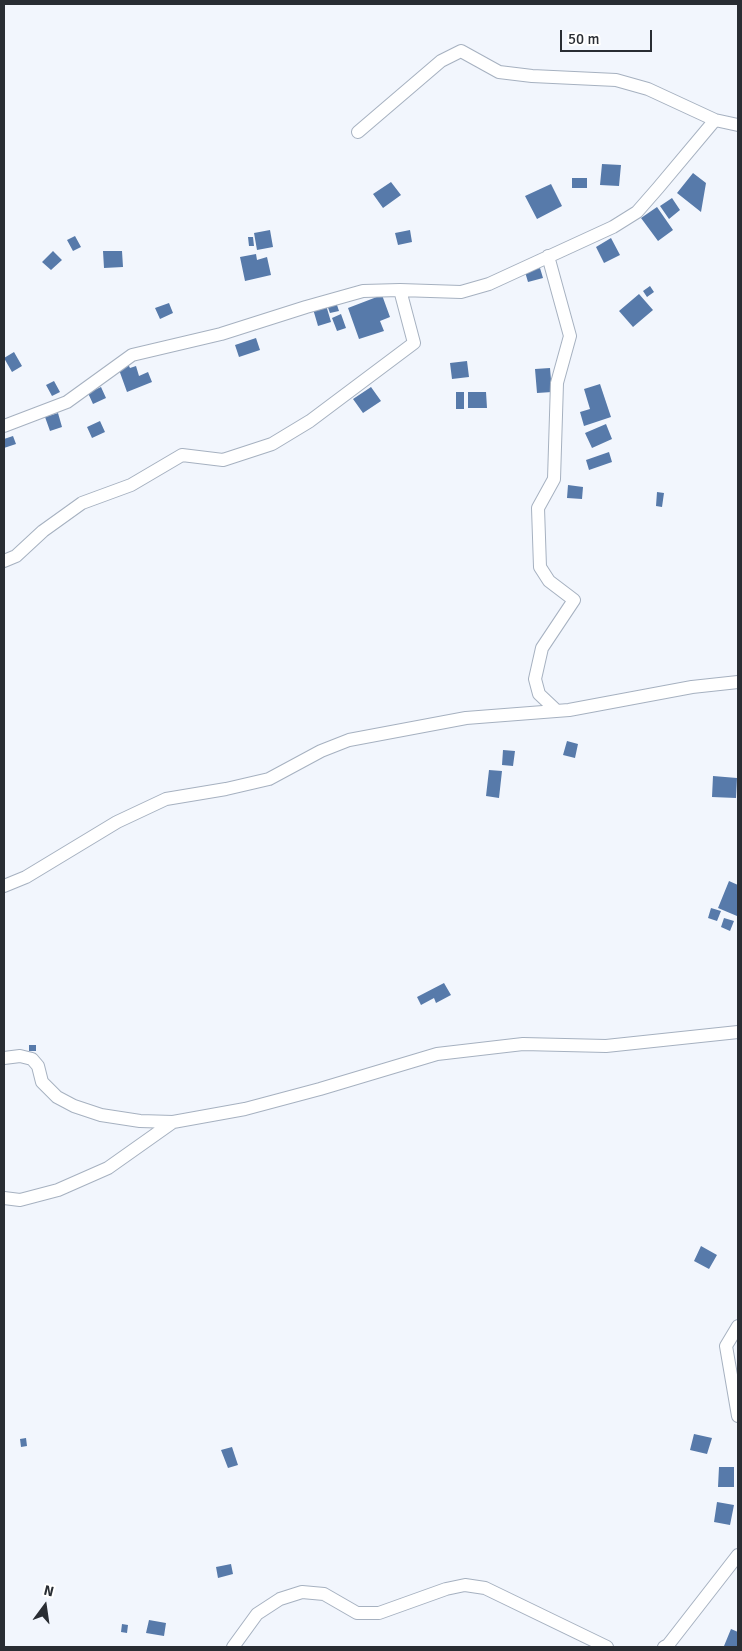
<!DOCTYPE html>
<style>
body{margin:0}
#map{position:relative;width:742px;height:1651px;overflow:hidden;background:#f2f6fd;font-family:Signika,sans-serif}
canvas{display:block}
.frame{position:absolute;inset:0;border:5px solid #292d33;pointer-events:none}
.north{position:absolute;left:20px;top:1581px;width:50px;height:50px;-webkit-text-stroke:4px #fff;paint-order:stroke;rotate:14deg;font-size:14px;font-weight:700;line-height:20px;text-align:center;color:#292d33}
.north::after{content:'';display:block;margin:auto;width:18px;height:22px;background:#292d33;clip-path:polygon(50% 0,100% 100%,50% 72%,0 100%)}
.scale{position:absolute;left:560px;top:30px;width:92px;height:22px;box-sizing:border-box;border:2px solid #292d33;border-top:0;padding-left:6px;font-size:15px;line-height:18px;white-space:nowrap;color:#292d33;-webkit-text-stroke:4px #fff;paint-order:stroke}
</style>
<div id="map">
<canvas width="742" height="1651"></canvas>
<div class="frame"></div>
<div class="north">N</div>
<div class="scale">50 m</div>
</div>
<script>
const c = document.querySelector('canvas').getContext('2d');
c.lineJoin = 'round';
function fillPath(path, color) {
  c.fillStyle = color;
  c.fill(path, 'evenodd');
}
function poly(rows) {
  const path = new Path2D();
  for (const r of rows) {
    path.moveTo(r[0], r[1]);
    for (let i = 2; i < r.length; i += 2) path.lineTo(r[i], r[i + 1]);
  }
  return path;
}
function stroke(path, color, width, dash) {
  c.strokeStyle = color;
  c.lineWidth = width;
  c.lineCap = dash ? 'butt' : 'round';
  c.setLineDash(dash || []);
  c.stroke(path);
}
fillPath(poly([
 [602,164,621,165,619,186,600,185],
 [693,173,706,183,701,212,677,193],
 [572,178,587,178,587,188,572,188],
 [391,182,401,195,383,208,373,194],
 [551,184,562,206,537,219,525,196],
 [672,198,680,210,669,219,660,206],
 [657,207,673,230,658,241,641,218],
 [270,230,273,247,257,250,254,233],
 [410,230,412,242,398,245,395,233],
 [75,236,81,247,73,251,67,240],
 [248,237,253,237,254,246,249,246],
 [611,238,620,255,604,263,596,247],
 [53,251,62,260,51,270,42,262],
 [103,251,122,251,123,267,104,268],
 [256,254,257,260,267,257,271,275,245,281,240,257],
 [540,268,543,278,528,282,525,272],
 [650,286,654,292,647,297,643,291],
 [639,294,653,310,633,327,619,311],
 [382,295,390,317,380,321,384,331,359,339,348,308],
 [336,302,339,311,330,313,327,305],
 [169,303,173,313,160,319,155,308],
 [326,305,331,322,318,326,313,309],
 [341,314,346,328,337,331,332,318],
 [256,338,260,350,239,357,235,345],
 [14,352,22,366,12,372,4,358],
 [467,361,469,377,452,379,450,363],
 [128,364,130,368,136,366,139,376,148,372,152,382,127,392,118,367],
 [550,368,552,392,537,393,535,369],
 [54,381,60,392,52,396,46,385],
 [600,384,611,417,584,426,580,412,590,409,584,389],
 [101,387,106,398,93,404,88,393],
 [371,387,381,401,363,413,353,399],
 [456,392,464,392,464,409,456,409],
 [468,392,486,392,487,408,468,408],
 [58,413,62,427,50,431,45,417],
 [100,421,105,432,92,438,87,427],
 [606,424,612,439,592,448,585,433],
 [13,436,16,444,4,448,4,439],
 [609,452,612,462,589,470,586,460],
 [568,485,583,487,582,499,567,498],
 [657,492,664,493,662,507,656,506],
 [567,741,578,744,575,758,563,755],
 [503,750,515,751,513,766,502,765],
 [489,770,502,771,499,798,486,796],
 [713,776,737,778,736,798,712,797],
 [729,881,738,885,737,916,718,908],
 [711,908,721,911,717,921,708,918],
 [724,918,734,921,730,931,721,927],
 [444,983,451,995,436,1003,434,998,421,1005,417,997],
 [29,1045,36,1045,36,1051,29,1051],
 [701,1246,717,1255,709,1269,694,1261],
 [694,1434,712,1438,707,1454,690,1450],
 [26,1438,27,1446,21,1447,20,1439],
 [232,1447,238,1465,228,1468,221,1450],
 [719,1467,734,1467,734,1487,718,1487],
 [717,1502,734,1505,730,1525,714,1522],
 [231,1564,233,1574,218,1578,216,1567],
 [149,1620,166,1623,164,1636,146,1633],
 [122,1624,128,1625,127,1633,121,1632],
 [731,1629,738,1632,738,1647,724,1646]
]), '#577aaa');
const street = poly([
 [358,132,441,61,461,51,499,72,532,76,616,80,648,89,715,120,738,125],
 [548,256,570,336,557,383,554,479,538,508,540,567,549,581,574,600,542,648,535,679,539,694,557,711],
 [4,426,67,402,132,355,221,334,306,307,363,291,400,290,461,292,489,284,613,227,637,212,658,188,715,120],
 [4,561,16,556,43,531,82,503,131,485,182,455,223,460,272,444,310,421,414,343,400,290],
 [4,886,26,877,117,822,166,799,226,789,269,779,321,751,349,740,466,718,569,710,692,687,738,682],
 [4,1058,20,1056,32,1059,38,1066,42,1082,57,1097,74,1106,101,1115,140,1121,173,1122],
 [4,1198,20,1200,58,1190,108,1168,173,1122,245,1109,320,1089,437,1054,523,1044,606,1046,738,1032],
 [738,1326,726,1346,738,1416],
 [233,1647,257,1614,280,1599,302,1592,324,1594,357,1613,379,1613,446,1589,465,1585,485,1588,607,1647],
 [664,1647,668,1645,738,1555]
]);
stroke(street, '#a6b1c0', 14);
stroke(street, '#fff', 12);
</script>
